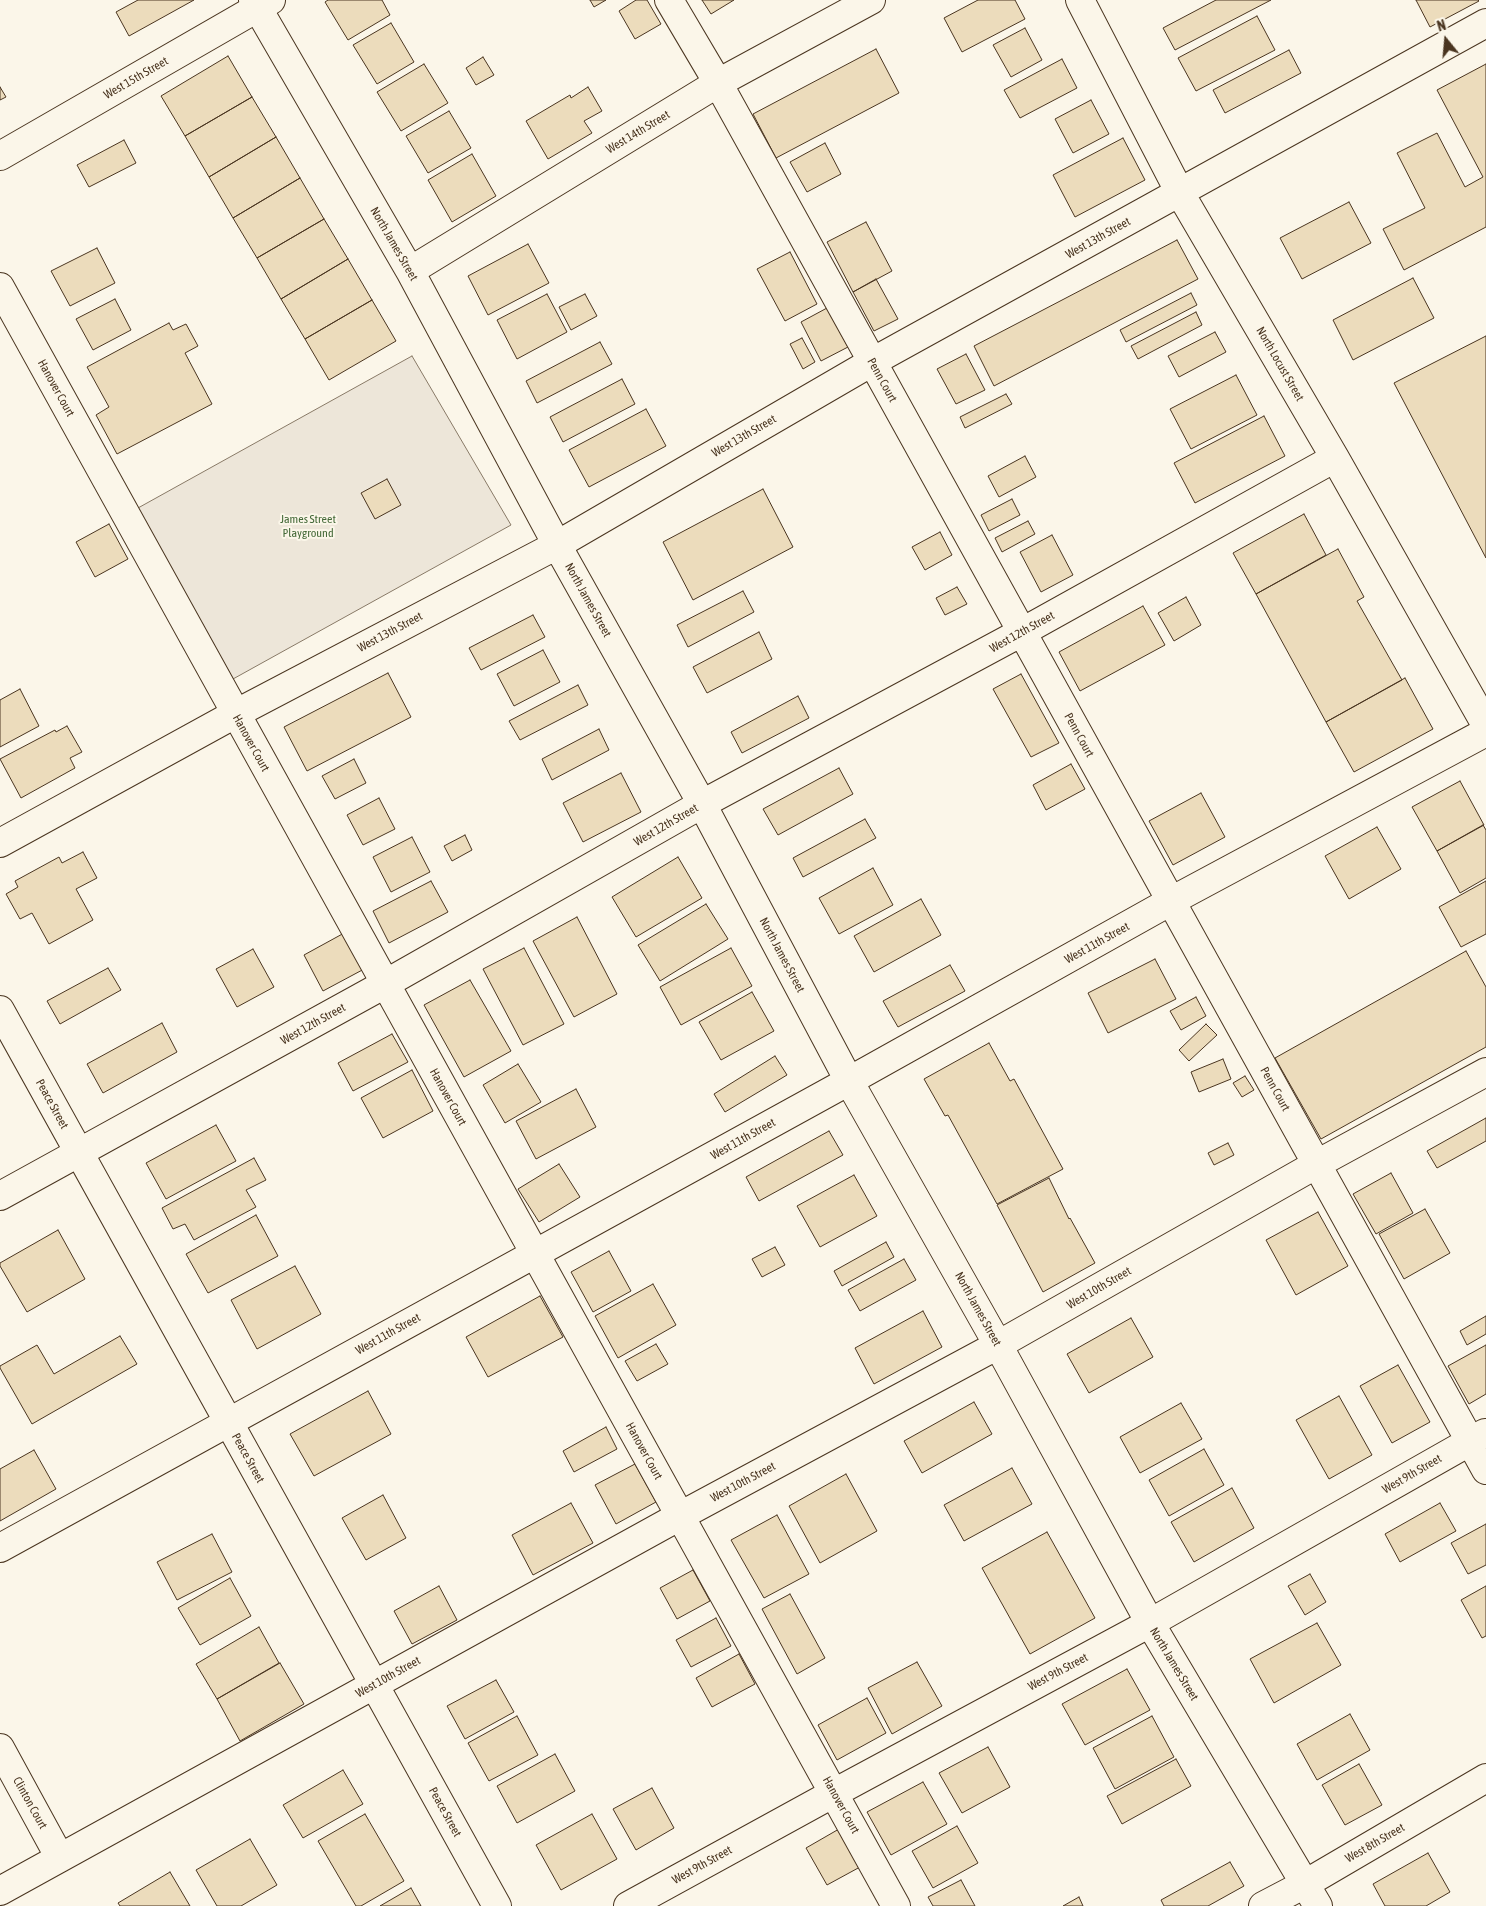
<!DOCTYPE html>
<style>
body{margin:0}
#map{position:relative;width:1486px;height:1906px;overflow:hidden;background:#fbf6e9;font-family:"Asap Condensed",sans-serif}
canvas{display:block}
.north{position:absolute;left:1421px;top:15px;width:50px;height:50px;-webkit-text-stroke:4px #fbf6e9;paint-order:stroke;rotate:343deg;font-size:14px;font-weight:700;line-height:20px;text-align:center;color:#4a3520}
.north::after{content:'';display:block;margin:auto;width:18px;height:22px;background:#4a3520;clip-path:polygon(50% 0,100% 100%,50% 72%,0 100%)}
</style>
<div id="map">
<canvas width="1486" height="1906"></canvas>
<div class="north">N</div>
</div>
<script>
const c = document.querySelector('canvas').getContext('2d');
c.lineJoin = 'round';
function fillPath(path, color) {
  c.fillStyle = color;
  c.fill(path, 'evenodd');
}
function poly(rows) {
  const path = new Path2D();
  for (const r of rows) {
    path.moveTo(r[0], r[1]);
    for (let i = 2; i < r.length; i += 2) path.lineTo(r[i], r[i + 1]);
  }
  return path;
}
function stroke(path, color, width, dash) {
  c.strokeStyle = color;
  c.lineWidth = width;
  c.lineCap = dash ? 'butt' : 'round';
  c.setLineDash(dash || []);
  c.stroke(path);
}
function drawText(font, color, halo, rows, align = 'center') {
  c.font = font + ' "Asap Condensed",sans-serif';
  c.lineWidth = 4;
  c.setLineDash([]);
  c.textBaseline = 'middle';
  c.strokeStyle = halo;
  c.fillStyle = color;
  for (const [text, x, y, turn = 0] of rows) {
    c.save();
    c.translate(x, y);
    c.rotate((+turn || 0) * Math.PI / 180);
    c.textAlign = isNaN(turn) ? turn : align;
    if (halo) c.strokeText(text, 0, 0);
    c.fillText(text, 0, 0);
    c.restore();
  }
}
const green = poly([
 [412,356,511,525,233,679,138,508,412,356]
]);
fillPath(green, '#ede6d9');
stroke(green, '#887966', 1);
const building = poly([
 [138,0,194,0,129,36,116,12,138,0],
 [328,0,382,0,390,15,348,40,325,2,328,0],
 [590,0,606,0,594,7,590,0],
 [636,0,647,0,661,24,635,39,619,11,636,0],
 [702,0,734,0,711,14,702,0],
 [978,0,1015,0,1025,19,962,52,944,18,978,0],
 [1216,0,1271,0,1175,50,1163,28,1216,0],
 [1416,0,1478,0,1479,1,1430,27,1416,0],
 [1257,16,1275,50,1196,91,1178,58,1257,16],
 [391,23,414,62,377,84,353,45,391,23],
 [1025,28,1042,60,1011,77,993,45,1025,28],
 [876,49,899,93,776,158,753,114,876,49],
 [1289,50,1301,73,1225,113,1213,90,1289,50],
 [228,56,252,97,185,136,161,96,228,56],
 [483,57,494,75,476,85,466,68,483,57],
 [1062,59,1077,88,1020,118,1004,90,1062,59],
 [424,64,448,103,401,131,377,92,424,64],
 [1486,64,1486,227,1404,270,1383,229,1425,208,1397,153,1437,133,1465,187,1483,177,1437,90,1486,64],
 [0,87,6,97,0,100,0,87],
 [588,87,602,111,584,121,592,133,548,159,526,121,570,95,571,98,588,87],
 [252,97,276,137,209,177,185,136,252,97],
 [1091,100,1109,134,1073,153,1055,119,1091,100],
 [449,111,471,148,428,173,406,136,449,111],
 [276,137,300,178,233,218,209,177,276,137],
 [1123,138,1145,180,1075,217,1053,175,1123,138],
 [124,140,136,163,89,187,77,165,124,140],
 [825,143,841,174,807,192,790,162,825,143],
 [472,154,496,196,452,222,428,180,472,154],
 [300,178,324,219,257,258,233,218,300,178],
 [1349,202,1371,243,1302,279,1280,238,1349,202],
 [324,219,348,259,281,299,257,258,324,219],
 [866,222,892,271,853,292,827,242,866,222],
 [1177,240,1198,279,994,386,974,346,1177,240],
 [528,244,549,283,488,315,468,276,528,244],
 [97,248,115,283,70,306,51,271,97,248],
 [790,252,817,304,785,321,757,269,790,252],
 [348,259,372,300,305,339,281,299,348,259],
 [1413,278,1434,318,1353,360,1333,320,1413,278],
 [876,279,898,319,874,331,853,292,876,279],
 [1191,293,1197,305,1126,342,1120,330,1191,293],
 [547,294,567,332,517,359,497,320,547,294],
 [585,294,597,316,571,330,559,307,585,294],
 [115,299,131,330,93,350,76,319,115,299],
 [372,300,396,341,329,380,305,339,372,300],
 [827,308,848,347,821,361,801,322,827,308],
 [1196,312,1202,325,1138,359,1131,346,1196,312],
 [169,323,173,330,186,324,198,346,185,353,212,404,117,454,96,415,109,407,87,367,169,323],
 [1215,332,1226,352,1179,377,1168,356,1215,332],
 [1486,336,1486,558,1394,383,1486,336],
 [802,338,815,362,803,369,790,344,802,338],
 [600,342,612,364,537,403,526,381,600,342],
 [966,354,985,390,956,404,937,369,966,354],
 [1236,375,1257,415,1191,449,1170,409,1236,375],
 [622,379,635,404,563,442,550,417,622,379],
 [1006,394,1012,404,965,428,960,417,1006,394],
 [646,409,666,446,589,487,569,450,646,409],
 [1264,416,1285,456,1195,503,1174,463,1264,416],
 [1025,456,1036,477,999,497,988,476,1025,456],
 [387,479,401,505,375,519,361,493,387,479],
 [763,489,793,547,693,600,663,542,763,489],
 [1012,499,1020,515,989,531,981,515,1012,499],
 [1304,514,1326,555,1256,594,1233,553,1304,514],
 [1028,521,1035,534,1002,552,995,538,1028,521],
 [109,524,128,559,95,577,76,542,109,524],
 [940,532,952,555,925,570,912,547,940,532],
 [1052,535,1073,575,1041,592,1020,552,1052,535],
 [1338,549,1364,597,1357,601,1402,680,1326,722,1256,594,1338,549],
 [957,587,967,604,945,615,936,598,957,587],
 [743,591,754,612,688,647,677,625,743,591],
 [1186,597,1201,625,1174,641,1158,613,1186,597],
 [1143,606,1165,645,1080,691,1059,652,1143,606],
 [533,615,545,637,481,670,469,648,533,615],
 [759,632,772,659,707,693,693,667,759,632],
 [543,650,560,682,514,706,497,674,543,650],
 [388,673,411,717,307,771,284,727,388,673],
 [1021,674,1059,743,1031,757,993,689,1021,674],
 [1405,678,1433,729,1354,772,1326,722,1405,678],
 [578,685,588,705,520,740,509,721,578,685],
 [20,689,39,726,0,747,0,700,20,689],
 [798,696,809,718,742,753,731,732,798,696],
 [67,726,82,752,70,758,75,768,21,798,0,759,55,730,56,732,67,726],
 [599,729,609,750,552,780,542,759,599,729],
 [354,759,366,783,335,799,322,776,354,759],
 [1071,764,1085,789,1046,810,1033,785,1071,764],
 [839,768,853,794,778,835,763,809,839,768],
 [621,773,641,812,583,842,563,803,621,773],
 [1460,781,1484,825,1437,851,1412,807,1460,781],
 [1201,793,1225,837,1173,865,1149,821,1201,793],
 [379,798,395,829,363,845,347,815,379,798],
 [865,819,876,838,803,877,793,858,865,819],
 [1483,825,1486,830,1486,878,1460,893,1437,851,1483,825],
 [1377,827,1401,869,1349,899,1325,856,1377,827],
 [465,835,472,850,452,861,444,846,465,835],
 [412,837,430,872,391,892,373,857,412,837],
 [83,852,97,878,76,889,93,920,49,944,32,913,20,919,6,894,18,887,15,881,59,857,62,863,83,852],
 [678,857,702,898,636,937,612,897,678,857],
 [873,868,893,905,839,934,819,898,873,868],
 [431,881,448,912,389,943,373,911,431,881],
 [1486,881,1486,934,1461,947,1439,907,1486,881],
 [921,899,941,935,874,972,854,936,921,899],
 [706,904,728,939,660,981,638,945,706,904],
 [577,917,617,994,574,1017,533,941,577,917],
 [346,932,366,968,323,991,304,955,346,932],
 [524,948,564,1024,523,1045,483,969,524,948],
 [731,948,752,986,681,1025,660,987,731,948],
 [253,949,274,987,237,1007,216,969,253,949],
 [1466,951,1486,987,1486,1047,1321,1139,1275,1058,1466,951],
 [1155,959,1176,999,1108,1033,1088,993,1155,959],
 [950,965,965,991,898,1027,883,1001,950,965],
 [108,968,121,990,60,1024,47,1001,108,968],
 [470,980,511,1051,464,1077,424,1005,470,980],
 [752,992,774,1031,721,1060,699,1022,752,992],
 [1196,997,1206,1016,1181,1030,1170,1011,1196,997],
 [162,1023,177,1052,103,1093,87,1064,162,1023],
 [1206,1024,1217,1035,1189,1061,1179,1050,1206,1024],
 [392,1034,408,1062,353,1091,338,1063,392,1034],
 [989,1043,1010,1081,1014,1079,1063,1169,997,1204,948,1115,945,1116,924,1079,989,1043],
 [775,1056,787,1075,725,1112,714,1094,775,1056],
 [1223,1059,1231,1079,1199,1092,1191,1072,1223,1059],
 [518,1064,541,1102,505,1123,483,1085,518,1064],
 [412,1070,433,1111,383,1138,361,1098,412,1070],
 [1245,1076,1254,1090,1242,1097,1233,1083,1245,1076],
 [576,1089,596,1127,536,1159,516,1121,576,1089],
 [1486,1118,1486,1141,1437,1168,1427,1151,1486,1118],
 [216,1125,236,1161,166,1199,146,1163,216,1125],
 [829,1131,843,1155,759,1201,746,1177,829,1131],
 [1228,1143,1234,1155,1214,1165,1208,1153,1228,1143],
 [254,1158,266,1180,246,1190,256,1207,194,1240,185,1224,173,1229,162,1208,254,1158],
 [559,1164,580,1197,539,1222,518,1189,559,1164],
 [1391,1173,1413,1213,1376,1234,1353,1194,1391,1173],
 [854,1175,877,1216,820,1247,797,1206,854,1175],
 [1049,1178,1069,1219,1070,1218,1095,1263,1043,1292,997,1205,1049,1178],
 [1425,1209,1450,1253,1404,1279,1379,1234,1425,1209],
 [1318,1212,1348,1266,1296,1295,1266,1240,1318,1212],
 [256,1215,278,1256,208,1293,186,1254,256,1215],
 [58,1230,85,1279,27,1312,0,1266,0,1263,58,1230],
 [886,1242,894,1257,842,1286,834,1271,886,1242],
 [775,1247,785,1265,762,1277,752,1259,775,1247],
 [609,1251,631,1291,593,1312,571,1272,609,1251],
 [904,1259,916,1280,860,1311,848,1290,904,1259],
 [295,1266,321,1314,257,1349,231,1300,295,1266],
 [653,1284,676,1325,618,1358,595,1316,653,1284],
 [540,1296,563,1337,488,1377,466,1337,540,1296],
 [923,1311,942,1347,874,1384,855,1348,923,1311],
 [1486,1316,1486,1334,1467,1345,1460,1331,1486,1316],
 [1131,1318,1153,1357,1089,1393,1067,1354,1131,1318],
 [120,1336,137,1364,32,1424,0,1368,0,1366,37,1345,54,1374,120,1336],
 [656,1344,668,1364,637,1381,625,1361,656,1344],
 [1486,1345,1486,1394,1469,1404,1448,1366,1486,1345],
 [1398,1365,1430,1422,1392,1443,1360,1386,1398,1365],
 [368,1391,391,1434,314,1476,290,1434,368,1391],
 [1339,1396,1372,1455,1329,1479,1296,1420,1339,1396],
 [974,1402,992,1434,922,1473,904,1441,974,1402],
 [1181,1403,1202,1439,1140,1473,1120,1437,1181,1403],
 [606,1427,617,1449,574,1472,563,1451,606,1427],
 [1204,1449,1224,1485,1169,1516,1149,1480,1204,1449],
 [34,1450,56,1489,0,1521,0,1469,34,1450],
 [635,1464,656,1502,616,1524,595,1485,635,1464],
 [1012,1468,1032,1504,964,1541,944,1505,1012,1468],
 [846,1474,877,1531,820,1563,789,1506,846,1474],
 [1232,1488,1254,1528,1194,1562,1171,1522,1232,1488],
 [383,1495,406,1538,366,1560,342,1518,383,1495],
 [571,1503,593,1543,533,1575,512,1535,571,1503],
 [1440,1503,1456,1531,1400,1562,1385,1534,1440,1503],
 [777,1515,809,1574,764,1598,731,1540,777,1515],
 [1486,1524,1486,1565,1468,1574,1451,1543,1486,1524],
 [1047,1532,1095,1618,1030,1654,982,1568,1047,1532],
 [212,1534,232,1572,177,1600,157,1562,212,1534],
 [693,1570,710,1601,677,1619,660,1588,693,1570],
 [1310,1574,1326,1602,1305,1615,1288,1586,1310,1574],
 [230,1578,251,1616,200,1645,178,1608,230,1578],
 [439,1586,457,1620,412,1644,394,1611,439,1586],
 [1486,1586,1486,1636,1482,1638,1461,1600,1486,1586],
 [790,1594,825,1658,797,1674,762,1609,790,1594],
 [716,1618,731,1646,691,1667,676,1640,716,1618],
 [1317,1623,1341,1665,1274,1703,1250,1659,1317,1623],
 [259,1627,279,1663,217,1699,196,1664,259,1627],
 [739,1654,755,1684,712,1707,696,1678,739,1654],
 [917,1662,942,1706,892,1734,868,1688,917,1662],
 [280,1663,304,1704,240,1741,217,1699,280,1663],
 [1127,1669,1150,1710,1085,1745,1062,1704,1127,1669],
 [496,1680,514,1712,465,1739,447,1706,496,1680],
 [867,1698,886,1733,837,1760,818,1725,867,1698],
 [1350,1714,1370,1750,1317,1780,1297,1744,1350,1714],
 [517,1716,538,1755,489,1781,468,1743,517,1716],
 [1152,1716,1174,1757,1115,1789,1093,1748,1152,1716],
 [988,1747,1010,1787,962,1813,939,1773,988,1747],
 [555,1754,575,1791,517,1823,497,1786,555,1754],
 [1176,1759,1191,1786,1122,1824,1107,1796,1176,1759],
 [1359,1764,1382,1805,1345,1825,1322,1785,1359,1764],
 [343,1770,363,1804,303,1838,283,1805,343,1770],
 [923,1782,947,1824,891,1855,867,1812,923,1782],
 [652,1788,674,1828,636,1850,613,1809,652,1788],
 [365,1814,404,1881,361,1906,356,1906,318,1841,365,1814],
 [592,1814,617,1859,561,1890,536,1845,592,1814],
 [957,1826,978,1863,933,1888,912,1851,957,1826],
 [839,1829,860,1867,827,1885,806,1848,839,1829],
 [250,1839,277,1885,241,1906,217,1906,196,1870,250,1839],
 [1428,1853,1450,1892,1426,1906,1385,1906,1373,1884,1428,1853],
 [1230,1862,1244,1886,1208,1906,1164,1906,1161,1900,1230,1862],
 [170,1872,190,1906,120,1906,118,1903,170,1872],
 [961,1880,975,1906,933,1906,928,1897,961,1880],
 [411,1888,421,1906,380,1906,411,1888],
 [1079,1897,1083,1906,1063,1906,1079,1897]
]);
fillPath(building, '#ecdcbc');
stroke(building, '#4a3520', 1);
const minor = poly([
 [253,0,410,271,557,545,702,804,849,1081,998,1345,1150,1623,1318,1906],
 [669,0,718,83,1486,1470],
 [1080,0,1180,193,1335,458,1486,725],
 [410,271,718,83,871,0],
 [0,287,896,1906],
 [0,843,235,714,557,545,872,362,1486,23],
 [0,1010,497,1906],
 [0,1196,385,984,702,804,1022,632,1335,458],
 [0,1548,849,1081,1171,901,1486,732],
 [0,1748,60,1858],
 [0,1891,680,1516,998,1345,1317,1164,1486,1072],
 [628,1906,834,1793,1150,1623,1485,1433],
 [1263,1906,1305,1884,1486,1778]
]);
const major = poly([
 [0,156,271,0]
]);
stroke(minor, '#4a3520', 30);
stroke(major, '#4a3520', 30);
stroke(minor, '#fbf6e9', 28);
stroke(major, '#fbf6e9', 28);
drawText('12px', '#4a3520', '#fbf6e9', [
 ["West 15th Street",136,78,-30],
 ["West 14th Street",638,132,-31],
 ["West 13th Street",1098,238,-29],
 ["North James Street",394,244,60],
 ["North Locust Street",1280,364,60],
 ["Penn Court",882,380,61],
 ["Hanover Court",56,388,61],
 ["West 13th Street",744,436,-30],
 ["North James Street",588,600,61],
 ["West 13th Street",390,632,-28],
 ["West 12th Street",1022,632,-29],
 ["Penn Court",1079,735,61],
 ["Hanover Court",251,743,61],
 ["West 12th Street",666,825,-30],
 ["West 11th Street",1097,943,-29],
 ["North James Street",782,955,62],
 ["West 12th Street",313,1024,-29],
 ["Penn Court",1275,1089,61],
 ["Hanover Court",448,1097,61],
 ["Peace Street",52,1104,61],
 ["West 11th Street",743,1139,-29],
 ["West 10th Street",1099,1288,-30],
 ["North James Street",978,1309,61],
 ["West 11th Street",388,1334,-29],
 ["Hanover Court",644,1451,61],
 ["Peace Street",248,1458,61],
 ["West 9th Street",1412,1474,-30],
 ["West 10th Street",743,1482,-28],
 ["North James Street",1174,1664,59],
 ["West 9th Street",1058,1672,-28],
 ["West 10th Street",388,1677,-29],
 ["Clinton Court",30,1803,61],
 ["Hanover Court",841,1805,61],
 ["Peace Street",445,1812,61],
 ["West 8th Street",1375,1843,-30],
 ["West 9th Street",702,1865,-29]
]);
drawText('12px', '#436837', '#fbf6e9', [
 ["James Street",308,519],
 ["Playground",308,533]
]);
</script>
